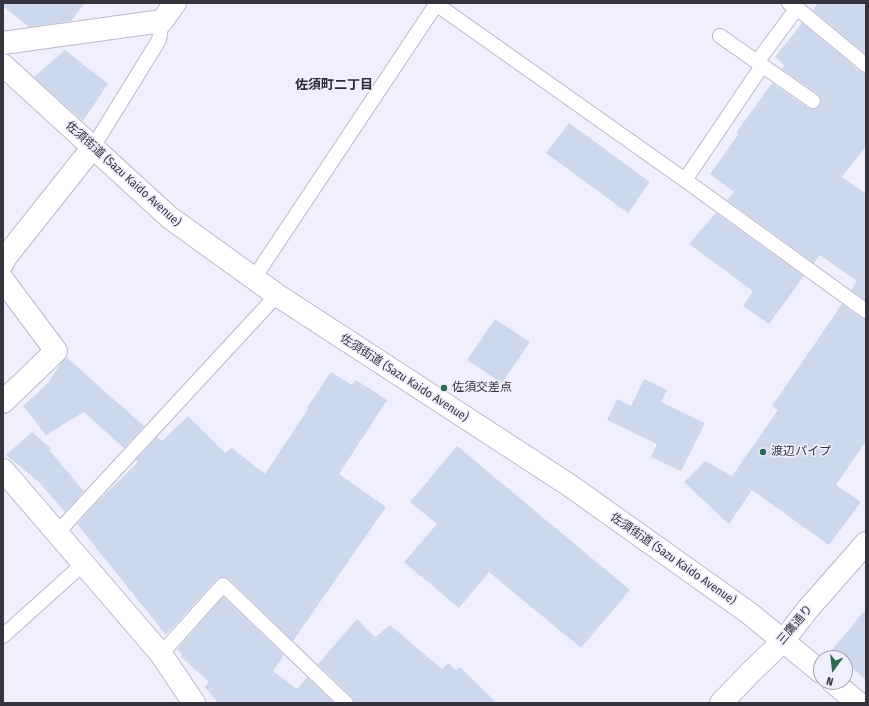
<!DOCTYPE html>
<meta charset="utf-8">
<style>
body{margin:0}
#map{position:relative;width:869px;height:706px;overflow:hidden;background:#f0effd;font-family:"Fira Sans Condensed",sans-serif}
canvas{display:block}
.frame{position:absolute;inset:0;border:4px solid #35343d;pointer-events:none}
.north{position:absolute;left:813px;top:650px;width:40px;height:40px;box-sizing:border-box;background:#f0effd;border:1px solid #a5a4b0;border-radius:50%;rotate:195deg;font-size:11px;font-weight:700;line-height:16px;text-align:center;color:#35343d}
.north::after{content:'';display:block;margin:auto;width:14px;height:18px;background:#2e6851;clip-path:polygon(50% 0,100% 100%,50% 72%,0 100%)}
</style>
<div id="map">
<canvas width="869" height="706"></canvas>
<div class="frame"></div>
<div class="north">N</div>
</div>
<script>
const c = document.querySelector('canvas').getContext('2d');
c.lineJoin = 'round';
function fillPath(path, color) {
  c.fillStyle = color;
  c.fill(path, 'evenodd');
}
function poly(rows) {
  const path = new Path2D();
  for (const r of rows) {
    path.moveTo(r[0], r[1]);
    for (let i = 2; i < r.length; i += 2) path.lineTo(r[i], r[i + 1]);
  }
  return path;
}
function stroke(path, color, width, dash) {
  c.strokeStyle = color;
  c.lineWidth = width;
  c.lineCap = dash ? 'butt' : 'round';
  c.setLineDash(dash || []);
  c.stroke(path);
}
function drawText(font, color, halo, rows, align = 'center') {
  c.font = font + ' "Fira Sans Condensed","Noto Sans JP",sans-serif';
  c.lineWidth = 3.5;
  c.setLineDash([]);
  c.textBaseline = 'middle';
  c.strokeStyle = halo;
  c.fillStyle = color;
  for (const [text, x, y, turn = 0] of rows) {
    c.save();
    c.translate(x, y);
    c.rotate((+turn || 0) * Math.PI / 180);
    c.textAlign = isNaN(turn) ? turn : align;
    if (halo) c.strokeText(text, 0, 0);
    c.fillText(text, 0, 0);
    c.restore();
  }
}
fillPath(poly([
 [3,3,85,3,71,21,29,27,3,6],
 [818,3,866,3,866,54,813,10],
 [802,23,861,72,866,73,866,146,842,177,866,194,866,301,851,290,857,281,820,255,814,263,727,200,734,192,710,174,738,135,736,133,772,83,808,108,813,109,816,109,820,106,821,101,821,98,818,94,782,69,784,65,775,57],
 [65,50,108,84,83,121,34,77],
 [569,123,650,182,628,213,546,153],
 [716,213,804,276,769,324,743,306,753,291,689,244],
 [842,304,861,318,866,319,866,441,836,485,861,502,829,545,752,490,729,524,684,482,705,461,732,476,778,410,772,406],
 [495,319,530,342,502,383,467,360],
 [66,357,144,426,124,448,84,412,46,435,23,406,48,383,61,363],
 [331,372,352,385,356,380,387,400,339,474,386,507,293,641,229,579,225,577,220,577,217,579,166,635,77,524,95,504,138,462,136,460,157,437,162,441,188,416,225,453,232,448,265,474,308,409,307,408],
 [644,379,667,390,661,402,705,423,681,471,651,457,657,444,607,420,617,399,631,406],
 [32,432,51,448,49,450,84,491,65,512,40,483,6,455],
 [457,446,630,590,581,648,489,572,459,608,404,562,437,524,410,502],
 [223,597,284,655,273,671,297,689,307,677,334,703,218,703,205,687,209,682,180,656,182,654,177,649],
 [866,609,866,680,845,662,845,658,840,658,831,651],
 [357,619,375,637,390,625,442,669,448,663,456,670,460,667,497,703,354,703,354,700,352,697,318,664]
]), '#ced8ec');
const lane = poly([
 [789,3,797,8,866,65],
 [436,4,685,180,866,311],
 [720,36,813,101],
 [757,62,797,8],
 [93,147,159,40,162,21],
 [685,180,762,66],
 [254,278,437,3],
 [57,533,277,295],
 [3,636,83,564],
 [161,654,223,585,346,703]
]);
const street = poly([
 [3,43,162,21,175,3],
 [3,263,5,258,93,147],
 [3,280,56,351,3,402],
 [3,470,161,654,194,703]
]);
const secondary = poly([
 [3,65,169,217,277,295,569,485,749,613,821,672],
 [833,682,858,703],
 [721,703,751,672,784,640,808,609,866,543]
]);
stroke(lane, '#bab8cd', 16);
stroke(street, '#bab8cd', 24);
stroke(secondary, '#bab8cd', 24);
stroke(lane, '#fff', 14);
stroke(street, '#fff', 22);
stroke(secondary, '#fff', 22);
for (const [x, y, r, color] of [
 [444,388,4,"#2e6851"],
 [763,452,4,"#2e6851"]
]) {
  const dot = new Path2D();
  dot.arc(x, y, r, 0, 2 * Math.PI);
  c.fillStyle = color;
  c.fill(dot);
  stroke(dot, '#f0effd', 1.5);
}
drawText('12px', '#35343d', '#f0effd', [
 ["佐須街道 (Sazu Kaido Avenue)",123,174,42],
 ["佐須街道 (Sazu Kaido Avenue)",404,378,33],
 ["佐須街道 (Sazu Kaido Avenue)",673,559,35],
 ["三鷹通り",795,625,-50]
]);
drawText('12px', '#35343d', '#f0effd', [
 ["佐須交差点",452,388],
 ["渡辺パイプ",771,452]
], 'left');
drawText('bold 13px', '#2b293a', '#f0effd', [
 ["佐須町二丁目",334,85]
]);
</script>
